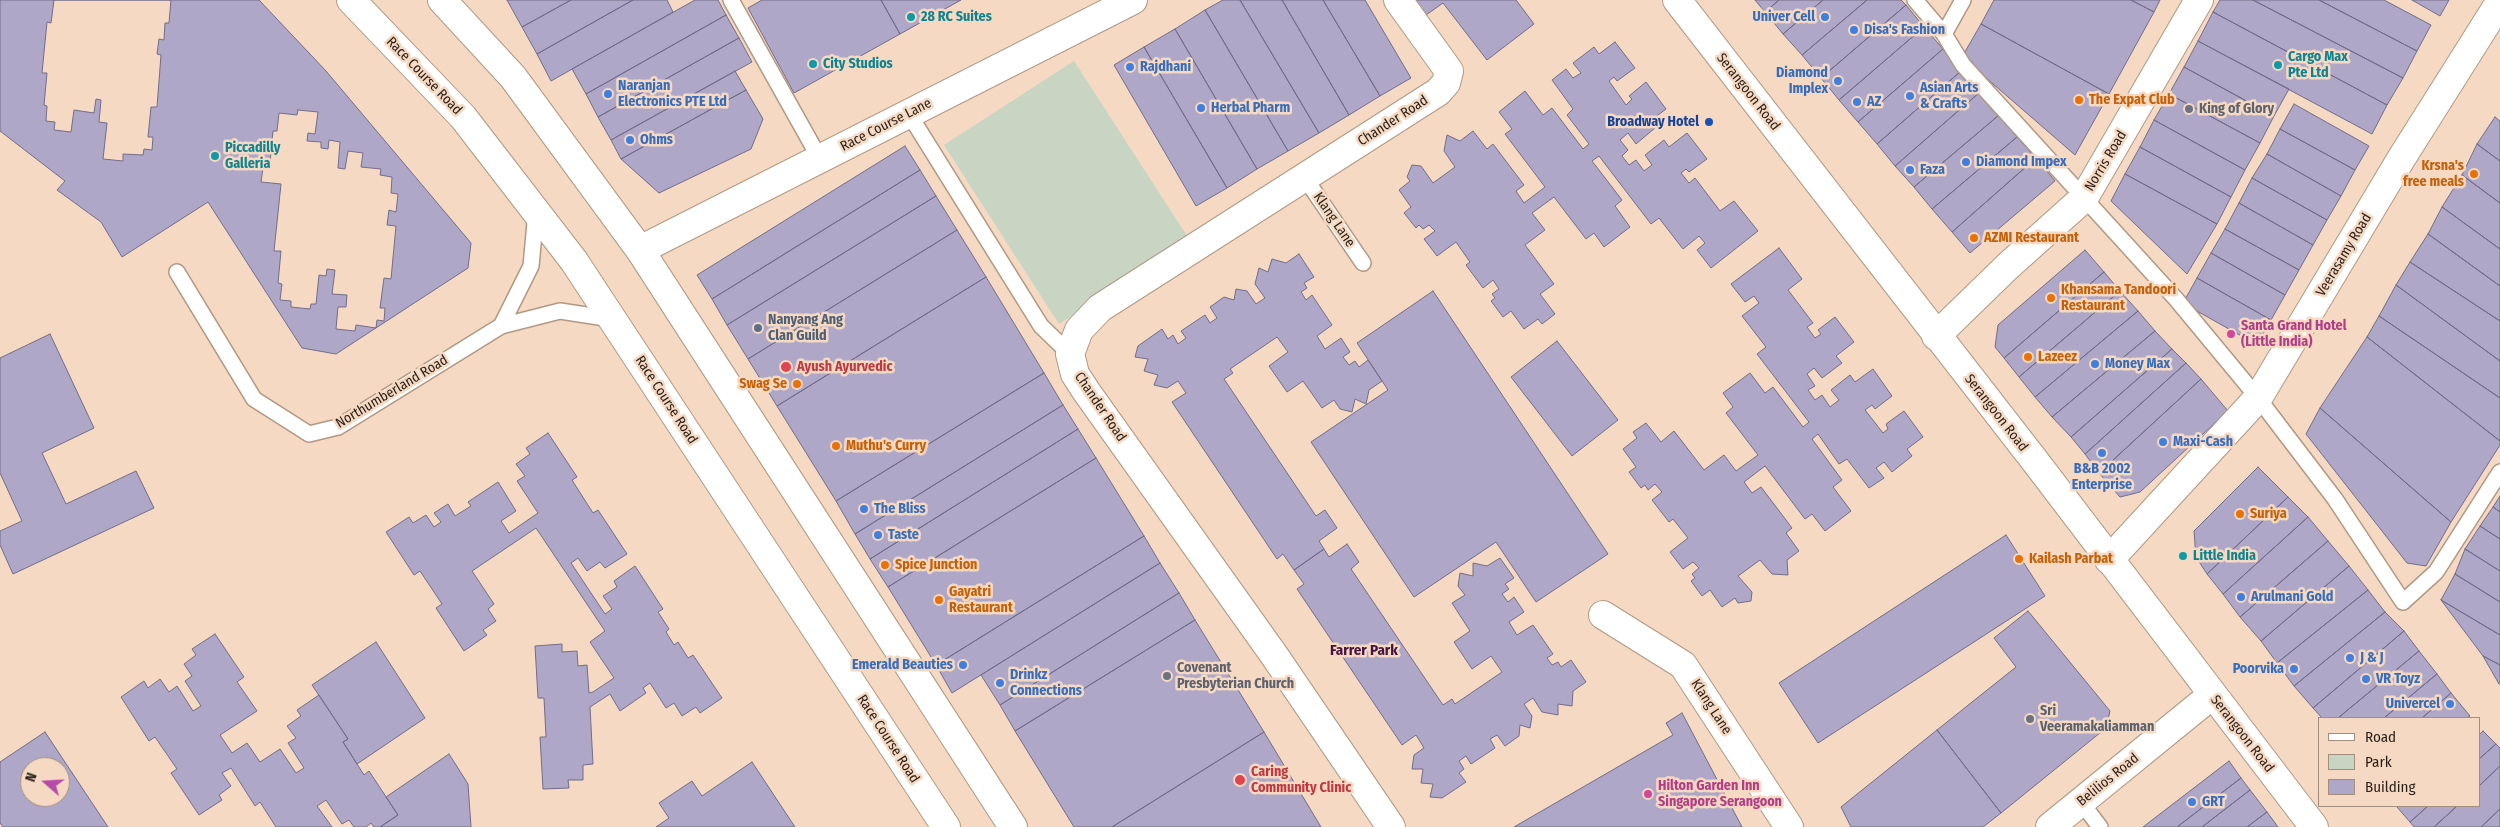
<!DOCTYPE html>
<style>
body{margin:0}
#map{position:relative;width:2500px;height:827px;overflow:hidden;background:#f5d9c2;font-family:"Fira Sans Condensed",sans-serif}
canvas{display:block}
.legend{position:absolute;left:2318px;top:717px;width:162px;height:90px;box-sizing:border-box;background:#f5d9c2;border:1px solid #a38e7d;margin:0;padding:6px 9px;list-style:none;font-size:15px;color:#281e16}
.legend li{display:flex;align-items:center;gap:10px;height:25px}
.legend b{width:25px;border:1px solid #a38e7d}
.north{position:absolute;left:20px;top:757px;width:50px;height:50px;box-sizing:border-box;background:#f5d9c2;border:1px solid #a38e7d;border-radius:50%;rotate:289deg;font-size:14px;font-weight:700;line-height:20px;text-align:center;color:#281e16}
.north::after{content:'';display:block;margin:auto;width:18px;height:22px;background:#b64bab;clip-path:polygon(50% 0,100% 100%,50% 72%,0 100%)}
</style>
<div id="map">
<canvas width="2500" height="827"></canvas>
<ul class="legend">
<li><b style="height:6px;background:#fff"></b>Road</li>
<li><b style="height:14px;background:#c7d5c2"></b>Park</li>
<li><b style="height:14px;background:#aea7c8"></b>Building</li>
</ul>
<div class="north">N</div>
</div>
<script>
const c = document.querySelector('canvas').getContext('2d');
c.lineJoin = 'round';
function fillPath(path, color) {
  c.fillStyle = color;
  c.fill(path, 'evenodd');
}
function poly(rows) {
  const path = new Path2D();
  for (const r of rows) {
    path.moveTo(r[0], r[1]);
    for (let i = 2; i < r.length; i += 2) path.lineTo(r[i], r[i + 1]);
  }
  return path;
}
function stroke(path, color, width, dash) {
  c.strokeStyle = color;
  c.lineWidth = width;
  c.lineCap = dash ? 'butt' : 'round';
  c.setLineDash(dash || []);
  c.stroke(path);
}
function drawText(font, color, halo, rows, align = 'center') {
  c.font = font + ' "Fira Sans Condensed",sans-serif';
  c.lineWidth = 5;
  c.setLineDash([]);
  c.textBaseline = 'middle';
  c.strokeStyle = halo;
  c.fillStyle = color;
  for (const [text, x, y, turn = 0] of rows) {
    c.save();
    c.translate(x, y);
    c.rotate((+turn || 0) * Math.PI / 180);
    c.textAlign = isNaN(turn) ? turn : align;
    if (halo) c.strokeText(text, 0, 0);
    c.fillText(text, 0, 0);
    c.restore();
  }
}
fillPath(poly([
 [1074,61,1189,239,1059,324,944,145]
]), '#c7d5c2');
const building = poly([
 [0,0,259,0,326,71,471,243,468,268,336,354,302,348,208,202,122,257,101,222,57,190,65,181,0,131,0,0],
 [54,0,171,0,169,23,165,23,164,40,159,39,157,54,161,55,157,107,151,107,148,137,153,137,152,150,144,149,143,155,123,154,123,161,103,159,107,123,99,122,101,100,96,99,94,113,74,110,71,132,54,130,55,122,46,121,47,106,44,105,47,73,42,73,47,22,51,23,54,0],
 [507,0,571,0,522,27,507,0],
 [571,0,633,0,537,54,522,27,571,0],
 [633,0,667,0,673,12,551,81,537,54,633,0],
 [695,0,718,0,726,15,586,94,572,69,695,0],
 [762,0,881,0,900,34,794,93,748,8,762,0],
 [881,0,961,0,900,34,881,0],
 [1223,0,1240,0,1319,133,1288,151,1205,10,1223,0],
 [1240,0,1282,0,1349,115,1319,133,1240,0],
 [1282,0,1323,0,1380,96,1349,115,1282,0],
 [1323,0,1365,0,1411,78,1380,96,1323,0],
 [1415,0,1516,0,1534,24,1487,60,1443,3,1426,15,1415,0],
 [1755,0,1779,0,1765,12,1755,0],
 [1779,0,1823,0,1783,34,1765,12,1779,0],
 [1823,0,1867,0,1802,55,1783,34,1823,0],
 [1867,0,1901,0,1906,5,1821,78,1802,55,1867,0],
 [1994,0,2131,0,2154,12,2109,94,1981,24,1994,0],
 [2131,0,2160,0,2154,12,2131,0],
 [2220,0,2253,0,2403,78,2387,105,2213,12,2220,0],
 [2253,0,2319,0,2417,51,2403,78,2253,0],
 [2319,0,2384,0,2431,25,2417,51,2319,0],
 [2412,0,2449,0,2440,16,2412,0],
 [1906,5,1924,27,1839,100,1821,78,1906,5],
 [1205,10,1288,151,1257,169,1175,29,1205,10],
 [2213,12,2387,105,2372,134,2198,41,2213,12],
 [726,15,739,38,598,117,586,94,726,15],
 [1981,24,2109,94,2075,155,1962,57,1981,24],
 [1924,27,1943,49,1858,122,1839,100,1924,27],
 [1175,29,1257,169,1227,188,1144,47,1175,29],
 [739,38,752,62,611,140,598,117,739,38],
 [2198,41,2289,89,2274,116,2184,67,2198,41],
 [1615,42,1635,68,1617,81,1614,77,1609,81,1626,105,1632,99,1629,96,1646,82,1666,109,1650,121,1655,128,1636,144,1628,133,1620,140,1628,150,1622,156,1629,165,1636,160,1644,171,1652,165,1645,155,1664,140,1669,147,1687,133,1707,159,1689,172,1686,169,1681,173,1689,183,1695,178,1720,211,1734,201,1758,231,1711,268,1697,250,1705,243,1699,236,1683,249,1659,218,1651,224,1599,156,1592,161,1622,200,1615,206,1630,227,1604,247,1594,233,1586,239,1554,197,1532,213,1545,230,1525,245,1554,284,1540,294,1555,314,1542,324,1538,319,1524,329,1511,311,1503,317,1491,301,1495,298,1492,294,1499,289,1493,280,1483,288,1466,265,1470,262,1456,242,1437,256,1424,239,1435,231,1429,225,1423,229,1419,225,1416,228,1404,213,1411,207,1399,190,1410,181,1407,177,1412,165,1421,166,1433,183,1455,167,1444,151,1447,135,1460,141,1473,131,1487,149,1493,144,1524,185,1516,191,1524,203,1545,187,1505,134,1512,129,1499,112,1525,91,1543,115,1552,108,1583,149,1589,144,1567,115,1573,109,1552,80,1566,69,1573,78,1581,73,1573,63,1594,47,1599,54,1615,42],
 [1144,47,1227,188,1196,206,1114,65,1144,47],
 [1943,49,1961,71,1877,144,1858,122,1943,49],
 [2184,67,2274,116,2260,143,2169,94,2184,67],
 [735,71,746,90,621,159,611,140,735,71],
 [1961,71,1980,92,1895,166,1877,144,1961,71],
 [746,90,763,119,751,149,659,193,621,159,746,90],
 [1980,92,1999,115,1914,187,1895,166,1980,92],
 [2169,94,2260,143,2245,170,2154,120,2169,94],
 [2294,104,2369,146,2355,170,2280,129,2294,104],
 [298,110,318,112,315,134,308,133,307,141,321,142,321,148,328,149,329,140,340,142,338,168,345,169,348,151,363,153,361,167,381,169,380,175,392,177,391,193,398,194,396,212,389,210,387,225,396,226,391,279,384,278,380,308,385,308,384,321,377,320,376,328,356,325,355,331,336,329,338,307,346,307,347,295,332,294,335,270,327,269,326,276,319,275,316,304,311,304,310,309,291,307,291,301,280,300,282,284,278,283,281,251,274,251,281,184,261,182,264,161,270,162,273,131,277,131,279,113,297,115,298,110],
 [1999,115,2017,137,1932,209,1914,187,1999,115],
 [2495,117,2500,121,2500,161,2477,144,2495,117],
 [2154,120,2245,170,2231,197,2140,147,2154,120],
 [2280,129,2355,170,2341,196,2267,154,2280,129],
 [2017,137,2036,158,1952,232,1932,209,2017,137],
 [2477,144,2500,161,2500,203,2462,175,2477,144],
 [905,146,920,170,712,299,697,275,905,146],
 [2140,147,2231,197,2217,224,2125,174,2140,147],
 [2267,154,2341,196,2327,220,2252,178,2267,154],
 [2036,158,2055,181,1970,253,1952,232,2036,158],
 [920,170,936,196,727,325,712,299,920,170],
 [2125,174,2217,224,2187,274,2111,201,2125,174],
 [2462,175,2500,203,2500,249,2442,207,2462,175],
 [2252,178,2327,220,2313,245,2239,203,2252,178],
 [936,196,957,230,748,359,727,325,936,196],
 [2239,203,2313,245,2299,270,2225,229,2239,203],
 [2442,207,2500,249,2500,286,2428,234,2442,207],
 [2225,229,2299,270,2285,295,2211,253,2225,229],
 [957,230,986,277,777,406,748,359,957,230],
 [2428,234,2500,286,2500,321,2410,262,2428,234],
 [1779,248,1802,279,1788,290,1813,323,1807,327,1815,338,1821,334,1818,330,1835,317,1854,342,1836,356,1842,363,1822,378,1814,368,1807,374,1815,386,1808,390,1815,400,1822,395,1830,407,1839,400,1831,390,1850,375,1855,382,1873,369,1892,396,1875,409,1872,405,1865,410,1883,433,1888,429,1886,424,1904,411,1923,437,1907,449,1912,456,1892,472,1884,462,1876,468,1884,478,1869,488,1847,459,1839,464,1818,434,1812,439,1842,480,1833,487,1851,511,1825,531,1812,514,1805,519,1765,466,1744,482,1752,493,1761,487,1792,528,1786,533,1799,551,1787,560,1788,575,1772,574,1760,560,1738,576,1752,592,1751,601,1738,603,1735,598,1722,607,1710,590,1702,596,1691,581,1695,578,1692,574,1699,568,1693,562,1683,569,1670,552,1688,538,1673,519,1669,522,1652,500,1662,492,1655,484,1648,490,1645,485,1641,488,1629,472,1636,467,1623,449,1637,438,1633,432,1646,423,1661,442,1674,431,1704,470,1724,455,1736,471,1758,455,1726,413,1733,407,1723,393,1750,373,1765,393,1773,387,1803,427,1809,422,1757,354,1766,347,1742,316,1759,303,1754,296,1745,302,1731,284,1779,248],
 [2085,250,2104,272,2004,358,1995,347,1998,325,2085,250],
 [2211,253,2285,295,2271,320,2197,278,2211,253],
 [1299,254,1314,277,1304,283,1307,288,1301,292,1306,300,1312,295,1332,325,1317,336,1325,349,1341,338,1350,352,1343,357,1349,365,1355,361,1359,367,1368,360,1382,381,1369,390,1366,404,1355,399,1352,412,1340,409,1334,400,1322,408,1303,381,1287,392,1269,366,1288,352,1277,337,1230,369,1233,373,1224,379,1316,516,1325,510,1337,528,1319,541,1324,549,1294,570,1283,554,1277,559,1172,402,1186,393,1178,381,1167,388,1154,385,1158,375,1144,371,1148,359,1135,357,1138,346,1162,329,1168,339,1173,335,1178,344,1186,338,1181,331,1205,315,1210,323,1217,318,1210,307,1224,297,1234,300,1236,289,1247,291,1256,304,1265,298,1255,284,1259,268,1268,272,1272,259,1286,263,1299,254],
 [2410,262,2500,321,2500,361,2396,285,2410,262],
 [2104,272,2120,291,2019,377,2004,358,2104,272],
 [986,277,1044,373,836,501,777,406,986,277],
 [2197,278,2271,320,2257,345,2183,303,2197,278],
 [2396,285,2500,361,2500,398,2379,316,2396,285],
 [1433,291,1608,554,1536,602,1496,542,1414,597,1311,442,1388,390,1357,343,1433,291],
 [2120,291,2138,311,2035,397,2019,377,2120,291],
 [2138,311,2155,331,2052,417,2035,397,2138,311],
 [2379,316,2500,398,2500,441,2367,337,2379,316],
 [2155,331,2172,349,2071,437,2052,417,2155,331],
 [50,334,94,428,42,453,66,504,136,471,154,508,13,574,0,545,0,531,22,521,0,473,0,358,50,334],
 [2367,337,2500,441,2500,445,2451,522,2320,408,2367,337],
 [1557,341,1618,420,1572,456,1511,377,1557,341],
 [2172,349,2186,363,2085,454,2071,437,2172,349],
 [2186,363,2201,379,2099,473,2085,454,2186,363],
 [1044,373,1063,405,855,534,836,501,1044,373],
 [2201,379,2228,411,2140,492,2120,497,2099,473,2201,379],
 [1063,405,1078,429,870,559,855,534,1063,405],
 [2320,408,2451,522,2426,566,2407,563,2306,434,2320,408],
 [1078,429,1096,458,888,587,870,559,1078,429],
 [548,433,577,477,572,480,593,513,598,510,627,554,605,568,600,562,587,571,578,558,571,563,605,614,612,609,603,596,617,587,614,581,635,566,663,609,658,612,669,629,666,632,674,645,678,642,688,658,693,655,722,698,700,713,696,707,682,716,674,703,666,708,650,683,643,688,646,693,620,711,610,694,590,707,593,764,583,765,583,780,568,780,569,788,543,789,540,737,546,737,544,698,538,698,535,646,562,644,562,652,577,651,578,666,587,665,589,693,593,692,614,678,590,642,605,631,536,528,472,571,494,604,488,609,496,621,483,630,487,635,464,651,436,608,442,604,420,571,414,575,386,532,409,517,413,523,426,515,434,527,441,522,434,513,448,504,455,516,471,506,468,502,498,482,516,511,501,521,509,533,538,513,517,481,525,476,516,464,530,454,526,448,548,433],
 [1096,458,1144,536,936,665,888,587,1096,458],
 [2258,467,2288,497,2207,574,2196,557,2194,531,2258,467],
 [2500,496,2500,512,2493,507,2500,496],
 [2288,497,2308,517,2223,594,2207,574,2288,497],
 [2493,507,2500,512,2500,539,2480,526,2493,507],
 [2308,517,2328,541,2240,617,2223,594,2308,517],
 [2480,526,2500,539,2500,571,2465,549,2480,526],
 [2006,535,2045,596,1818,743,1779,683,2006,535],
 [1144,536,1160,563,952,693,936,665,1144,536],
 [2328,541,2349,566,2261,641,2240,617,2328,541],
 [1347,544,1359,562,1351,569,1443,705,1452,699,1455,704,1502,672,1491,656,1472,669,1454,642,1470,631,1452,603,1465,595,1458,586,1460,573,1473,576,1473,563,1487,566,1500,558,1514,578,1505,584,1509,589,1502,594,1508,602,1514,597,1524,612,1509,622,1517,635,1533,625,1553,654,1547,658,1552,665,1558,662,1561,667,1571,660,1586,682,1573,691,1572,706,1558,704,1558,715,1542,712,1533,698,1524,704,1532,716,1530,728,1520,725,1519,736,1505,746,1497,735,1490,739,1495,748,1471,764,1466,756,1459,761,1464,769,1459,773,1466,782,1442,798,1430,797,1433,784,1421,783,1423,769,1412,769,1414,755,1424,748,1416,735,1402,745,1297,589,1304,584,1294,570,1324,549,1329,557,1347,544],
 [2465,549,2500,571,2500,602,2455,574,2465,549],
 [1160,563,1179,593,1000,705,981,675,1160,563],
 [2349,566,2368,590,2277,663,2261,641,2349,566],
 [2455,574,2500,602,2500,635,2441,600,2455,574],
 [2368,590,2385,612,2294,686,2277,663,2368,590],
 [1179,593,1195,620,1015,731,1000,705,1179,593],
 [2441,600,2500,635,2500,665,2483,656,2441,600],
 [2028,611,2110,711,2106,728,2001,813,1937,730,2016,667,1994,638,2028,611],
 [2385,612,2404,631,2313,708,2294,686,2385,612],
 [1195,620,1264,732,1112,827,1074,827,1015,731,1195,620],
 [2404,631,2419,651,2338,718,2322,718,2313,708,2404,631],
 [215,634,244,677,237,682,257,711,220,735,232,753,247,743,260,762,280,749,296,773,304,768,288,743,296,738,287,726,301,716,297,710,319,695,348,739,343,742,364,775,369,771,398,815,380,827,374,827,371,823,366,827,354,827,349,820,342,824,326,800,317,806,332,827,276,827,260,802,255,806,231,768,222,773,231,786,219,795,222,800,199,815,171,773,177,769,155,737,149,741,121,697,144,681,148,688,160,679,169,692,177,686,193,711,201,706,185,681,192,676,184,664,196,655,192,649,215,634],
 [376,642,425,718,357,764,343,742,348,739,312,685,376,642],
 [2419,651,2437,674,2384,718,2338,718,2419,651],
 [2483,656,2500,665,2500,684,2499,684,2483,656],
 [2437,674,2451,693,2422,718,2384,718,2437,674],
 [2451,693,2470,716,2467,718,2422,718,2451,693],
 [1682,713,1742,827,1514,827,1673,735,1666,723,1682,713],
 [1937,730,2001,813,1983,827,1851,827,1841,807,1937,730],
 [2483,731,2496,744,2479,759,2479,735,2483,731],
 [45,732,108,827,3,827,0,823,0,762,45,732],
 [30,767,60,767,60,797,30,797,30,767],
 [1264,732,1321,827,1112,827,1264,732],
 [2496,744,2500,748,2500,766,2479,786,2479,759,2496,744],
 [449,754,468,784,471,827,380,827,398,815,386,797,449,754],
 [2229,761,2241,778,2177,827,2143,827,2229,761],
 [752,762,795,827,656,827,669,818,659,803,692,781,702,796,752,762],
 [2500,766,2500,809,2481,827,2434,827,2457,806,2479,806,2479,786,2500,766],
 [2241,778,2250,790,2202,827,2177,827,2241,778],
 [2250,790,2267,812,2247,827,2202,827,2250,790],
 [2398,806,2428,806,2410,822,2397,807,2398,806],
 [2428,806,2457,806,2434,827,2414,827,2410,822,2428,806],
 [2500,809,2500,827,2481,827,2500,809],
 [2267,812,2278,827,2247,827,2267,812]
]);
fillPath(building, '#aea7c8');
stroke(building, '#726c88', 1);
const lane = poly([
 [731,0,820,159],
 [1915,0,1944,34,1963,65,2176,299,2258,398,2335,499,2403,602,2436,572,2500,472],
 [1944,34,1963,0],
 [909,114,1041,326,1070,354],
 [1305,178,1363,263],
 [177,272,254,399,309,434,338,427,501,326,560,311,612,319],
 [501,326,531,266,536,212],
 [2081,802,2100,827]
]);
const street = poly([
 [640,250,1133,0],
 [1936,336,2008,266,2084,198,2199,0],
 [2109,560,2258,398,2401,159,2500,2],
 [1603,615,1683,665,1789,827],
 [1391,827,1274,655,1086,391,1075,374,1070,354,1079,330,1100,308,1438,92,1446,83,1449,71,1398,0],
 [2050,827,2212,695]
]);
const secondary = poly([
 [351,0,463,117,574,261,946,827],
 [442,0,513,77,640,250,1013,827]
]);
const primary = poly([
 [1677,0,2035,461,2314,827]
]);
stroke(lane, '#b29883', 18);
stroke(street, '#b29883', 30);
stroke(secondary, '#b29883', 30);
stroke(primary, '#b29883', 30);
stroke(lane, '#fff', 15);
stroke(street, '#fff', 28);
stroke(secondary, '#fff', 28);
stroke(primary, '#fff', 28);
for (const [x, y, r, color] of [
 [911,17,5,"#0f9aa8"],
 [1825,17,5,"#3f7fe0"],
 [1854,30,5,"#3f7fe0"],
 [813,64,5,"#0f9aa8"],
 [2278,65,5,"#0f9aa8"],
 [1130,67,5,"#3f7fe0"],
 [1838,81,5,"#3f7fe0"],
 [608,94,5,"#3f7fe0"],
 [1910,96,5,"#3f7fe0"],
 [2079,100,5,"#e8710a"],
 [1857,102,5,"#3f7fe0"],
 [1201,108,5,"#3f7fe0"],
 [2189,109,5,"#6b7280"],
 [1709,122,5,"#1a4fb4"],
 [630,140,5,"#3f7fe0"],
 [215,156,5,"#0f9aa8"],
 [1966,162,5,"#3f7fe0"],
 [1910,170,5,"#3f7fe0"],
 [2474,174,5,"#e8710a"],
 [1974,238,5,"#e8710a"],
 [2051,298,5,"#e8710a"],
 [758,328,5,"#5c6f8a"],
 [2231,334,5,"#d1479c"],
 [2028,357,5,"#e8710a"],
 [2095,364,5,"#3f7fe0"],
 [786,367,6,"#e0444e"],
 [797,384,5,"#e8710a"],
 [2163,442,5,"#3f7fe0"],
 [836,446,5,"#e8710a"],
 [2102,453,5,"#3f7fe0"],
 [864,509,5,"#3f7fe0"],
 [2240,514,5,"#e8710a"],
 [878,535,5,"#3f7fe0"],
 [2183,556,5,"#0f9aa8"],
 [2019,559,5,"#e8710a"],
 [885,565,5,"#e8710a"],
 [2241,597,5,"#3f7fe0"],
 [939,600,5,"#e8710a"],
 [2350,658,5,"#3f7fe0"],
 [963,665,5,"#3f7fe0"],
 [2294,669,5,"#3f7fe0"],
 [1167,676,5,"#6b7280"],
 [2366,679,5,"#3f7fe0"],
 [1000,683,5,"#3f7fe0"],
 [2450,704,5,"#3f7fe0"],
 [2030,719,5,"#6b7280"],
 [1240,780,6,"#e0444e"],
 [1648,794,5,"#d1479c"],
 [2192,802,5,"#3f7fe0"]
]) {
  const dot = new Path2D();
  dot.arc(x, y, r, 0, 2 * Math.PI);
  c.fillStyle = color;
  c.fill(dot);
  stroke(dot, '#f5d9c2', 2);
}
drawText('bold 14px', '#0d838f', '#f5d9c2', [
 ["28 RC Suites",921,17],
 ["Cargo Max",2288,57],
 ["Pte Ltd",2288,73],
 ["City Studios",823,64],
 ["Piccadilly",225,148],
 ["Galleria",225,164],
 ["Little India",2193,556]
], 'left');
drawText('bold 14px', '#366cbe', '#f5d9c2', [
 ["Univer Cell",1815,17,"right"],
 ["Disa's Fashion",1864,30],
 ["Rajdhani",1140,67],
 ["Diamond",1828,73,"right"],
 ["Implex",1828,89,"right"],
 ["Naranjan",618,86],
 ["Electronics PTE Ltd",618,102],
 ["Asian Arts",1920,88],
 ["& Crafts",1920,104],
 ["AZ",1867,102],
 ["Herbal Pharm",1211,108],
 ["Ohms",640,140],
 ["Diamond Impex",1976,162],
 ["Faza",1920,170],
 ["Money Max",2105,364],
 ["Maxi-Cash",2173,442],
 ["B&B 2002",2102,469,"center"],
 ["Enterprise",2102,485,"center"],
 ["The Bliss",874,509],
 ["Taste",888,535],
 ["Arulmani Gold",2251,597],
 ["J & J",2360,658],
 ["Emerald Beauties",953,665,"right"],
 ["Poorvika",2284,669,"right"],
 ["Drinkz",1010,675],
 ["Connections",1010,691],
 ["VR Toyz",2376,679],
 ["Univercel",2440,704,"right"],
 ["GRT",2202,802]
], 'left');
drawText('14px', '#281e16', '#f5d9c2', [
 ["Race Course Road",424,76,46],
 ["Serangoon Road",1748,92,52],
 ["Chander Road",1393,121,-33],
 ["Race Course Lane",886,125,-27],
 ["Norris Road",2106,161,-59],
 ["Klang Lane",1334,220,56],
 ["Veerasamy Road",2344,255,-59],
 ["Northumberland Road",392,392,-31],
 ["Race Course Road",666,400,57],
 ["Chander Road",1100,407,56],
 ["Serangoon Road",1996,413,52],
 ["Klang Lane",1711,707,57],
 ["Serangoon Road",2242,734,52],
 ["Race Course Road",888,739,57],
 ["Belilios Road",2108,780,-39]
]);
drawText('bold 14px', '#c56008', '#f5d9c2', [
 ["The Expat Club",2089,100],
 ["Krsna's",2464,166,"right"],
 ["free meals",2464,182,"right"],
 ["AZMI Restaurant",1984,238],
 ["Khansama Tandoori",2061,290],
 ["Restaurant",2061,306],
 ["Lazeez",2038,357],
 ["Swag Se",787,384,"right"],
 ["Muthu's Curry",846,446],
 ["Suriya",2250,514],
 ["Kailash Parbat",2029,559],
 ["Spice Junction",895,565],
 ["Gayatri",949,592],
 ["Restaurant",949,608]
], 'left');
drawText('bold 14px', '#5b616d', '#f5d9c2', [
 ["King of Glory",2199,109],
 ["Covenant",1177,668],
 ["Presbyterian Church",1177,684],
 ["Sri",2040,711],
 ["Veeramakaliamman",2040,727]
], 'left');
drawText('bold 14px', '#164399', '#f5d9c2', [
 ["Broadway Hotel",1699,122]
], 'right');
drawText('bold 14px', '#4e5e75', '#f5d9c2', [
 ["Nanyang Ang",768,320],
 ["Clan Guild",768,336]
], 'left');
drawText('bold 14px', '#b23c85', '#f5d9c2', [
 ["Santa Grand Hotel",2241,326],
 ["(Little India)",2241,342],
 ["Hilton Garden Inn",1658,786],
 ["Singapore Serangoon",1658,802]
], 'left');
drawText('bold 14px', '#be3a42', '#f5d9c2', [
 ["Ayush Ayurvedic",797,367],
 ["Caring",1251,772],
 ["Community Clinic",1251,788]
], 'left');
drawText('bold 15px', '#471442', '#f5d9c2', [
 ["Farrer Park",1364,651]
]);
</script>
